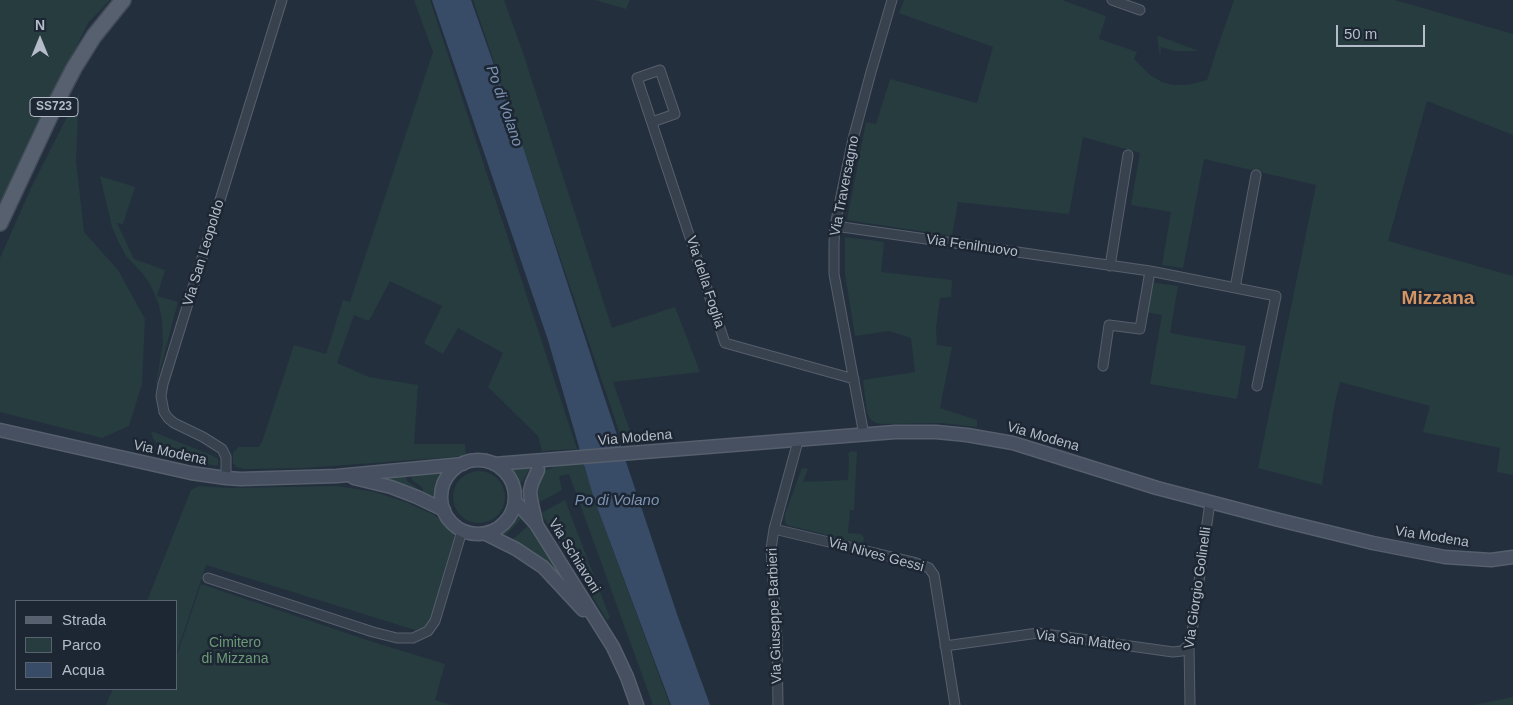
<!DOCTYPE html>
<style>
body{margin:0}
#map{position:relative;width:1513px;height:705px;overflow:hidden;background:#242f3e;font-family:Helvetica,sans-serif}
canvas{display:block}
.legend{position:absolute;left:15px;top:600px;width:162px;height:90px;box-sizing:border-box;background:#1d2633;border:1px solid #59626f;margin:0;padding:6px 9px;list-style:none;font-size:15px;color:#b4bcc9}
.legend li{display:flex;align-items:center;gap:10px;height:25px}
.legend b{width:25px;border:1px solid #59626f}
.north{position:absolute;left:15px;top:15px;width:50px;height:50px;-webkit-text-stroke:4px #1d2633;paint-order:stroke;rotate:0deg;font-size:14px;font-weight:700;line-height:20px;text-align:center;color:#b4bcc9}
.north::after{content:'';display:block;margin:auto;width:18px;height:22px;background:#b4bcc9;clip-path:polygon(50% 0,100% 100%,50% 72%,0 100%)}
.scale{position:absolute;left:1336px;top:25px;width:89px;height:22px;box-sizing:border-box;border:2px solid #b4bcc9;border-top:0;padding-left:6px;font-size:15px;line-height:18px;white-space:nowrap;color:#b4bcc9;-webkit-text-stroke:4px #1d2633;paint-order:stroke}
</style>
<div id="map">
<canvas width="1513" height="705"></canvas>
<ul class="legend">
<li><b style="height:6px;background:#56606e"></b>Strada</li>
<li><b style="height:14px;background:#263c3f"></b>Parco</li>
<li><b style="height:14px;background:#394c67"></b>Acqua</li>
</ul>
<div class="north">N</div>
<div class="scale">50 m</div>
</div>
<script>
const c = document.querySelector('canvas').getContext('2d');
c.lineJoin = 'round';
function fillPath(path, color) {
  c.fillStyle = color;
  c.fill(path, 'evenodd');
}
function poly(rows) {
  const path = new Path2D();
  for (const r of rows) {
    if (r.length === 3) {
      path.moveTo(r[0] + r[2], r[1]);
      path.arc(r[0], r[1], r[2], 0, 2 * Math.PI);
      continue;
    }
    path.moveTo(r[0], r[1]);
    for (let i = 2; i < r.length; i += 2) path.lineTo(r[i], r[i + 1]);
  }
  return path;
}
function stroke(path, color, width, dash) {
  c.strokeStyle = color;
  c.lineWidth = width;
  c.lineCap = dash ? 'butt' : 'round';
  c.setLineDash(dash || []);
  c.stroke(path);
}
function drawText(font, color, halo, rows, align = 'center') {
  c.font = font + ' Helvetica,sans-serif';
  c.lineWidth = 5;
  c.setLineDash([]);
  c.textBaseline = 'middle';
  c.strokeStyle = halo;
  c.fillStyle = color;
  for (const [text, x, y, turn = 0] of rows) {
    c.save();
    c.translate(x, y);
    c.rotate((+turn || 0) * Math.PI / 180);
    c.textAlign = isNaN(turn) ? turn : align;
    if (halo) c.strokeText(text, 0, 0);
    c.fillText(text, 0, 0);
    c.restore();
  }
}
fillPath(poly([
 [0,0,110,0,88,23,0,204],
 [414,0,430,0,577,449,542,451,538,436,488,387,503,353,458,328,443,354,424,343,442,306,390,281,369,321,354,315,337,363,369,377,418,385,414,444,465,444,466,456,305,468,244,469,236,467,233,463,233,452,239,447,259,447,262,442,294,345,326,354,343,300,350,302,433,52],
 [473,0,504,0,523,53,612,328,675,307,700,372,613,382,635,445,624,446],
 [595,0,630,0,626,9],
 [904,0,1062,0,1106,16,1099,39,1137,52,1134,59,1150,75,1162,82,1173,85,1188,85,1207,80,1217,49,1234,0,1395,0,1513,34,1513,135,1427,101,1388,241,1513,276,1513,475,1497,472,1500,448,1423,432,1430,406,1340,382,1334,407,1322,485,1258,468,1316,185,1204,159,1183,268,1162,265,1171,212,1131,205,1140,153,1083,137,1069,214,958,202,952,236,847,220,866,122,876,124,890,79,977,103,993,47,899,13],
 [1157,36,1161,37,1199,51,1174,51,1161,47,1160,57],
 [79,93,76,161,84,232,118,270,145,319,142,384,129,426,102,438,0,412,0,258,31,188],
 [100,176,135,187,123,224,117,223,134,259,165,270,157,296,178,302,155,389,163,343,162,320,159,305,150,284,143,274,126,256,118,241,112,227],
 [845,237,884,242,881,272,952,280,951,297,940,298,936,328,937,345,952,347,940,408,977,420,977,427,941,423,882,424,876,423,871,420,867,413,863,380,915,372,911,338,889,331,855,336,845,274],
 [1150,282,1178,286,1170,333,1246,346,1237,399,1150,384,1162,315,1145,312],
 [151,431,211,455,218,459,218,466,187,461,164,455,153,438],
 [851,451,857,452,854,510,850,510,848,533,861,534,864,538,863,544,787,525,785,522,785,514,802,468,808,469,803,482,848,480,849,459,848,454],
 [542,462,528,472,519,487,513,475,506,466],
 [584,463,594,499,670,705,653,705,569,474,559,476,562,490,536,504,534,496,538,479,544,471,554,467],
 [479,497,26],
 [446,473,441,482,438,495,439,501,422,494,423,488,412,480,412,474],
 [370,476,406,476,407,481,417,488,416,493],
 [199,486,229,488,337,486,375,492,408,503,432,514,446,522,454,533,454,546,430,620,424,628,415,630,206,565,176,655,176,601,147,601,191,490],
 [565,500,610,618,607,620,541,513],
 [518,505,525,515,506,535,498,531,510,524],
 [531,523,588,611,512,540],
 [201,584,370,641,445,664,435,700,451,705,106,705,113,689,176,689,176,658],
 [1513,697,1513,705,1474,705]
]), '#263c3f');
fillPath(poly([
 [432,0,471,0,524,150,602,390,678,617,710,705,671,705,594,499,548,340]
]), '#394c67');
const street = poly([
 [1112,0,1140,10],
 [652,122,675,114,660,70,637,78,725,343,854,379],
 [835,226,1150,271,1276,296,1257,386],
 [1110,266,1128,155],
 [1235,288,1256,175],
 [1103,366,1109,325,1140,329,1150,271],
 [864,435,834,274,834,243,835,226,841,196,853,139,871,72,892,0],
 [226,478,226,457,222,449,203,437,174,423,168,418,164,412,161,396,163,384,282,0],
 [774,529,913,562,929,568,934,575,935,581,955,705],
 [208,578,373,632,397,638,413,638,428,631,435,621,462,531],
 [945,646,1038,633,1173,652,1182,651,1189,645],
 [778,705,777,639,771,549,774,529,798,441],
 [1190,705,1189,645,1191,639,1210,502]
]);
const secondary = poly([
 [0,430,191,473,226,478,241,479,337,476,463,464],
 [478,497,37],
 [494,464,895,432,936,432,967,435,1013,443,1157,488,1279,520,1373,543,1445,557,1491,560,1513,557],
 [354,478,391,487,417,497,444,510],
 [515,501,536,524,613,647,627,677,637,705],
 [536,522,531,500,530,491,532,483,538,470],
 [486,534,516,549,543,567,583,610]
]);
const primary = poly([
 [0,223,59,97,74,68,94,36,123,0]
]);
stroke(street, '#565f6c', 11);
stroke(secondary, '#565f6c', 15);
stroke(primary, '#414a57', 18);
stroke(street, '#38414e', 9);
stroke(secondary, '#465061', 12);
stroke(primary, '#56606e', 15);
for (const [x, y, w] of [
 [54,107,48]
]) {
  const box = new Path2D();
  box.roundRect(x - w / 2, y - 9.5, w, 19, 4);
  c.fillStyle = '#1d2633';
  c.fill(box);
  stroke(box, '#b4bcc9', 1);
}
drawText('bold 12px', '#b4bcc9', null, [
 ["SS723",54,107]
]);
drawText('14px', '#b4bcc9', '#1d2633', [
 ["Via Traversagno",845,186,-79],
 ["Via Fenilnuovo",972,246,8],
 ["Via San Leopoldo",204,253,-73],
 ["Via della Foglia",705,282,72],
 ["Via Modena",1043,437,16],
 ["Via Modena",635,438,-5],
 ["Via Modena",170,453,12],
 ["Via Modena",1432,537,9],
 ["Via Nives Gessi",876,555,15],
 ["Via Schiavoni",574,556,58],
 ["Via Giorgio Golinelli",1198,588,-82],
 ["Via Giuseppe Barbieri",775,616,-92],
 ["Via San Matteo",1083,641,7]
]);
drawText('14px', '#6b9a76', '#1d2633', [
 ["Cimitero",235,643],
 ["di Mizzana",235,659]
]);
drawText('italic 15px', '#7c92b1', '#1d2633', [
 ["Po di Volano",504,106,71],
 ["Po di Volano",617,501]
]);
drawText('bold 19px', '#d59563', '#1d2633', [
 ["Mizzana",1438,299]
]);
</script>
